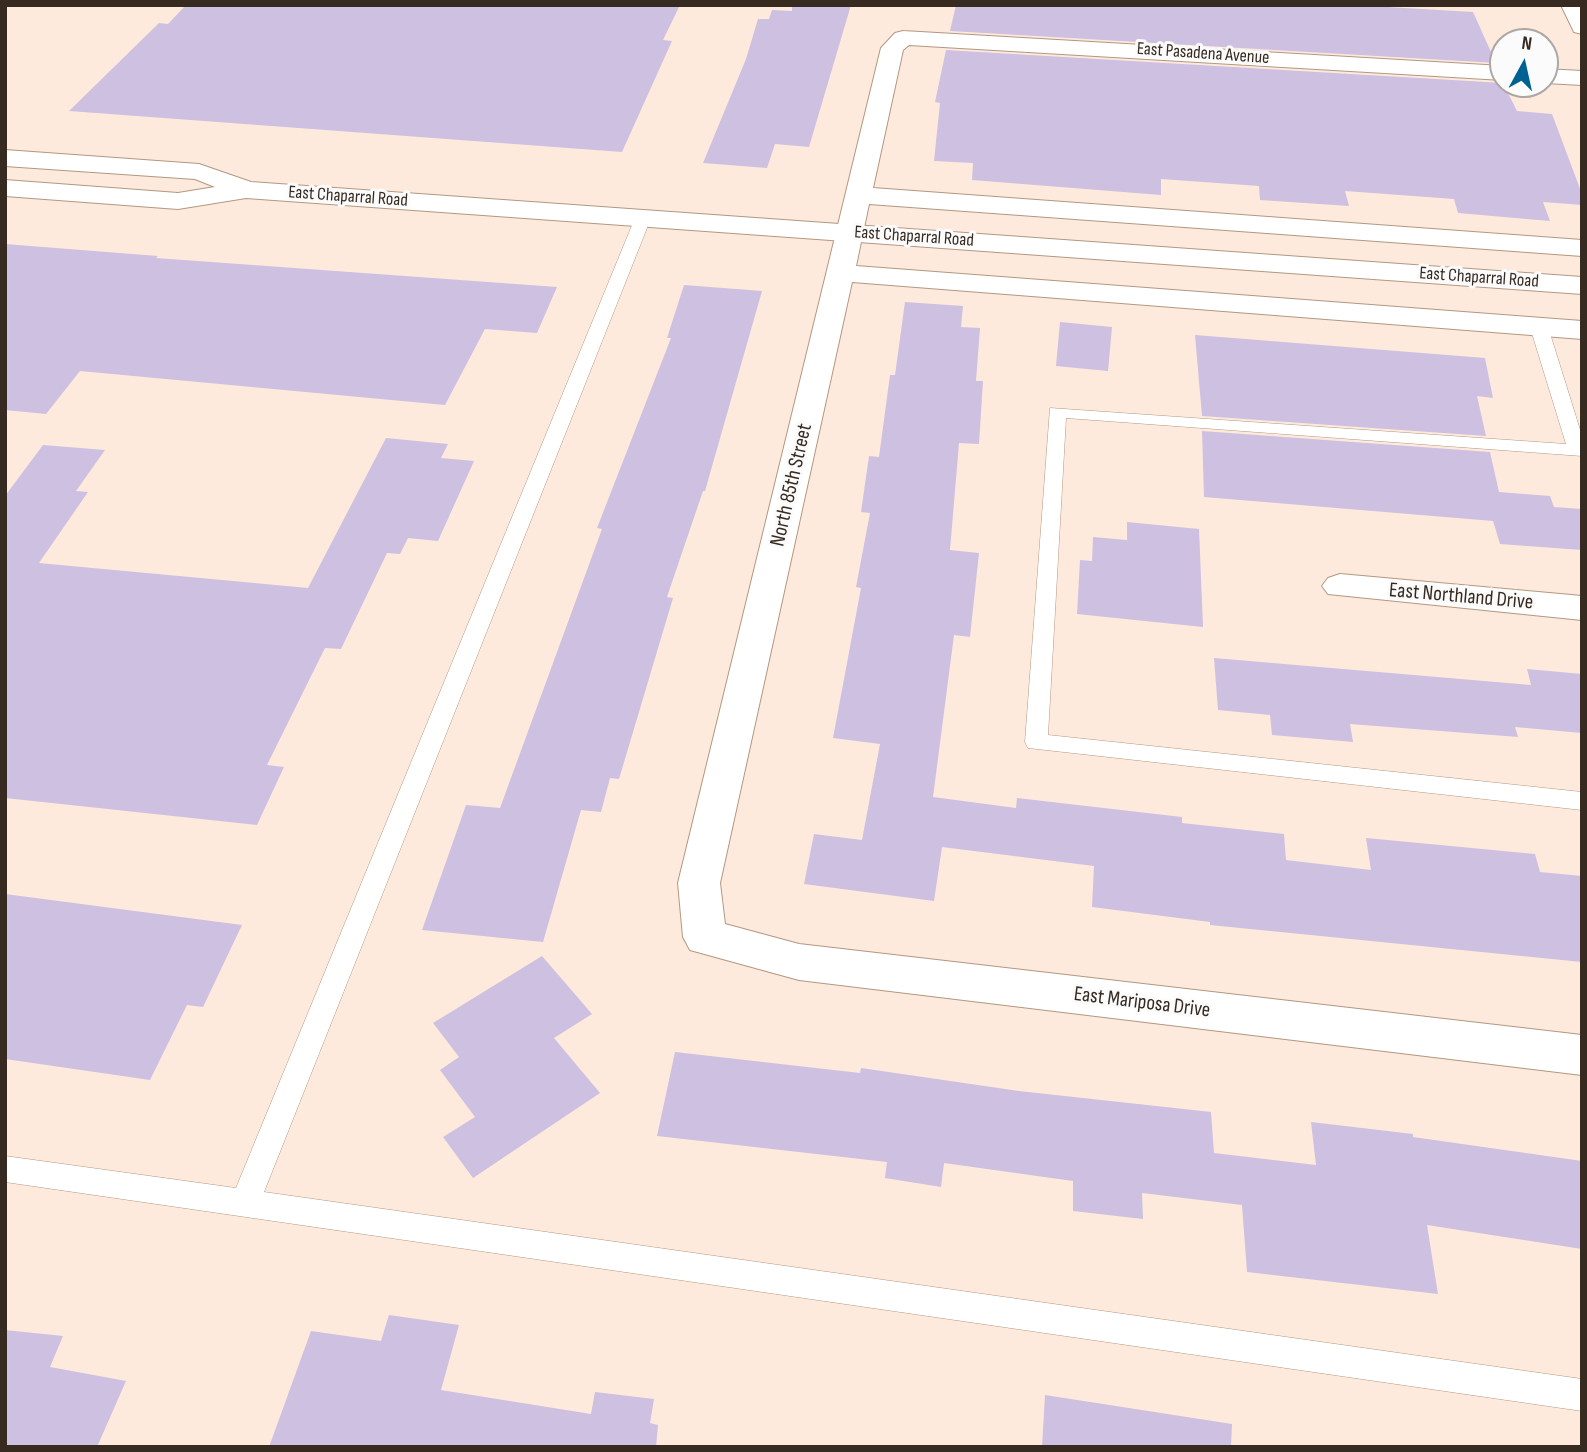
<!DOCTYPE html>
<style>
body{margin:0}
#map{position:relative;width:1587px;height:1452px;overflow:hidden;background:#fdeadc;font-family:"Sofia Sans Condensed",sans-serif}
canvas{display:block}
.frame{position:absolute;inset:0;border:7px solid #362a21;pointer-events:none}
.north{position:absolute;left:1489px;top:28px;width:70px;height:70px;box-sizing:border-box;background:#fbfbfb;border:2px solid #aca7a4;border-radius:50%;rotate:8deg;font-size:19px;font-weight:700;line-height:28px;text-align:center;color:#362a21}
.north::after{content:'';display:block;margin:auto;width:24px;height:32px;background:#006292;clip-path:polygon(50% 0,100% 100%,50% 72%,0 100%)}
</style>
<div id="map">
<canvas width="1587" height="1452"></canvas>
<div class="frame"></div>
<div class="north">N</div>
</div>
<script>
const c = document.querySelector('canvas').getContext('2d');
c.lineJoin = 'round';
function fillPath(path, color) {
  c.fillStyle = color;
  c.fill(path, 'evenodd');
}
function poly(rows) {
  const path = new Path2D();
  for (const r of rows) {
    path.moveTo(r[0], r[1]);
    for (let i = 2; i < r.length; i += 2) path.lineTo(r[i], r[i + 1]);
  }
  return path;
}
function stroke(path, color, width, dash) {
  c.strokeStyle = color;
  c.lineWidth = width;
  c.lineCap = dash ? 'butt' : 'round';
  c.setLineDash(dash || []);
  c.stroke(path);
}
function drawText(font, color, halo, rows, align = 'center') {
  c.font = font + ' "Sofia Sans Condensed",sans-serif';
  c.lineWidth = 6;
  c.setLineDash([]);
  c.textBaseline = 'middle';
  c.strokeStyle = halo;
  c.fillStyle = color;
  for (const [text, x, y, turn = 0] of rows) {
    c.save();
    c.translate(x, y);
    c.rotate((+turn || 0) * Math.PI / 180);
    c.textAlign = isNaN(turn) ? turn : align;
    if (halo) c.strokeText(text, 0, 0);
    c.fillText(text, 0, 0);
    c.restore();
  }
}
fillPath(poly([
 [186,5,680,5,663,40,672,41,622,152,69,111,159,23,168,24],
 [792,5,851,5,809,147,775,144,767,168,703,163,746,59,758,19,769,19,772,10,792,11],
 [956,5,1353,5,1473,12,1496,63,950,31],
 [946,50,1503,83,1517,111,1552,114,1582,194,1582,205,1543,202,1550,221,1458,213,1454,199,1345,191,1349,206,1260,200,1259,186,1161,179,1161,195,972,180,973,163,934,161,940,103,935,102],
 [5,244,158,256,156,258,557,287,537,333,485,329,445,405,80,371,46,414,5,410],
 [684,285,762,291,705,491,703,491,667,597,673,598,619,779,610,778,601,812,581,810,543,942,422,930,466,805,500,808,602,529,597,528,671,338,667,338],
 [905,302,963,306,961,327,980,328,976,381,983,381,979,444,959,443,950,550,979,553,970,637,954,635,933,797,1016,808,1017,798,1182,817,1182,823,1284,834,1286,860,1371,870,1366,838,1535,854,1540,872,1582,876,1582,962,1210,925,1210,922,1092,907,1094,866,942,847,934,901,804,884,814,834,862,840,880,744,833,738,861,588,856,587,870,513,861,512,869,456,879,457,890,375,895,375],
 [1060,322,1112,327,1108,371,1056,366],
 [1195,335,1485,358,1493,398,1477,396,1486,436,1202,416],
 [1202,431,1490,452,1499,492,1550,496,1554,507,1582,509,1582,550,1500,544,1493,521,1204,497],
 [386,438,448,444,441,458,474,461,438,541,408,538,400,554,387,553,341,649,325,648,267,765,284,767,257,825,5,798,5,496,43,445,105,450,76,491,88,492,39,563,308,588],
 [1127,522,1199,529,1203,627,1077,614,1080,560,1092,561,1093,537,1127,540],
 [1214,658,1531,685,1527,669,1582,674,1582,733,1515,727,1518,737,1350,724,1353,742,1272,735,1270,715,1218,710],
 [5,894,242,925,203,1007,187,1005,150,1080,5,1059],
 [542,956,592,1014,554,1038,600,1093,473,1178,443,1137,475,1117,440,1070,459,1057,433,1023],
 [675,1052,860,1073,861,1068,1019,1091,1211,1112,1214,1153,1316,1165,1311,1122,1413,1134,1413,1137,1582,1161,1582,1249,1427,1225,1438,1294,1247,1272,1242,1205,1142,1193,1143,1219,1073,1211,1073,1181,944,1163,941,1187,885,1178,887,1162,657,1136],
 [389,1315,459,1325,441,1390,591,1414,595,1392,654,1399,650,1423,658,1425,656,1447,269,1447,311,1331,381,1341],
 [5,1330,63,1336,50,1367,126,1381,97,1447,5,1447],
 [1045,1395,1232,1424,1231,1447,1042,1447]
]), '#cdc0e1');
const lane = poly([
 [643,213,651,218,264,1192,1582,1379,1582,1411,5,1182,5,1156,236,1188,635,218,643,213],
 [1539,322,1548,327,1582,436,1582,456,1066,418,1048,735,1582,792,1582,810,1028,748,1025,742,1050,408,1566,444,1530,327,1539,322]
]);
const street = poly([
 [1561,5,1582,5,1582,34,1574,32,1561,5],
 [903,31,1503,66,1503,80,909,45,903,50,873,188,1582,240,1582,256,869,204,856,266,1582,321,1582,339,852,282,720,883,725,924,799,944,1582,1035,1582,1075,799,980,690,950,683,937,678,883,881,48,895,33,903,31],
 [1545,69,1582,71,1582,85,1545,83,1545,69],
 [1340,574,1582,596,1582,620,1328,594,1322,586,1328,578,1340,574]
]);
const secondary = poly([
 [5,150,199,164,251,182,1582,277,1582,294,246,198,178,209,5,196,5,180,178,193,215,187,195,179,5,166,5,150]
]);
stroke(lane, '#b49781', 1);
stroke(street, '#b49781', 2);
stroke(secondary, '#b49781', 2);
fillPath(lane, '#fff');
fillPath(street, '#fff');
fillPath(secondary, '#fff');
drawText('18px', '#362a21', '#fbfbfb', [
 ["East Pasadena Avenue",1203,54,4],
 ["East Chaparral Road",348,197,4],
 ["East Chaparral Road",914,237,4],
 ["East Chaparral Road",1479,278,4]
]);
drawText('21px', '#362a21', '#fbfbfb', [
 ["North 85th Street",792,485,-77],
 ["East Northland Drive",1461,597,5],
 ["East Mariposa Drive",1142,1003,7]
]);
</script>
